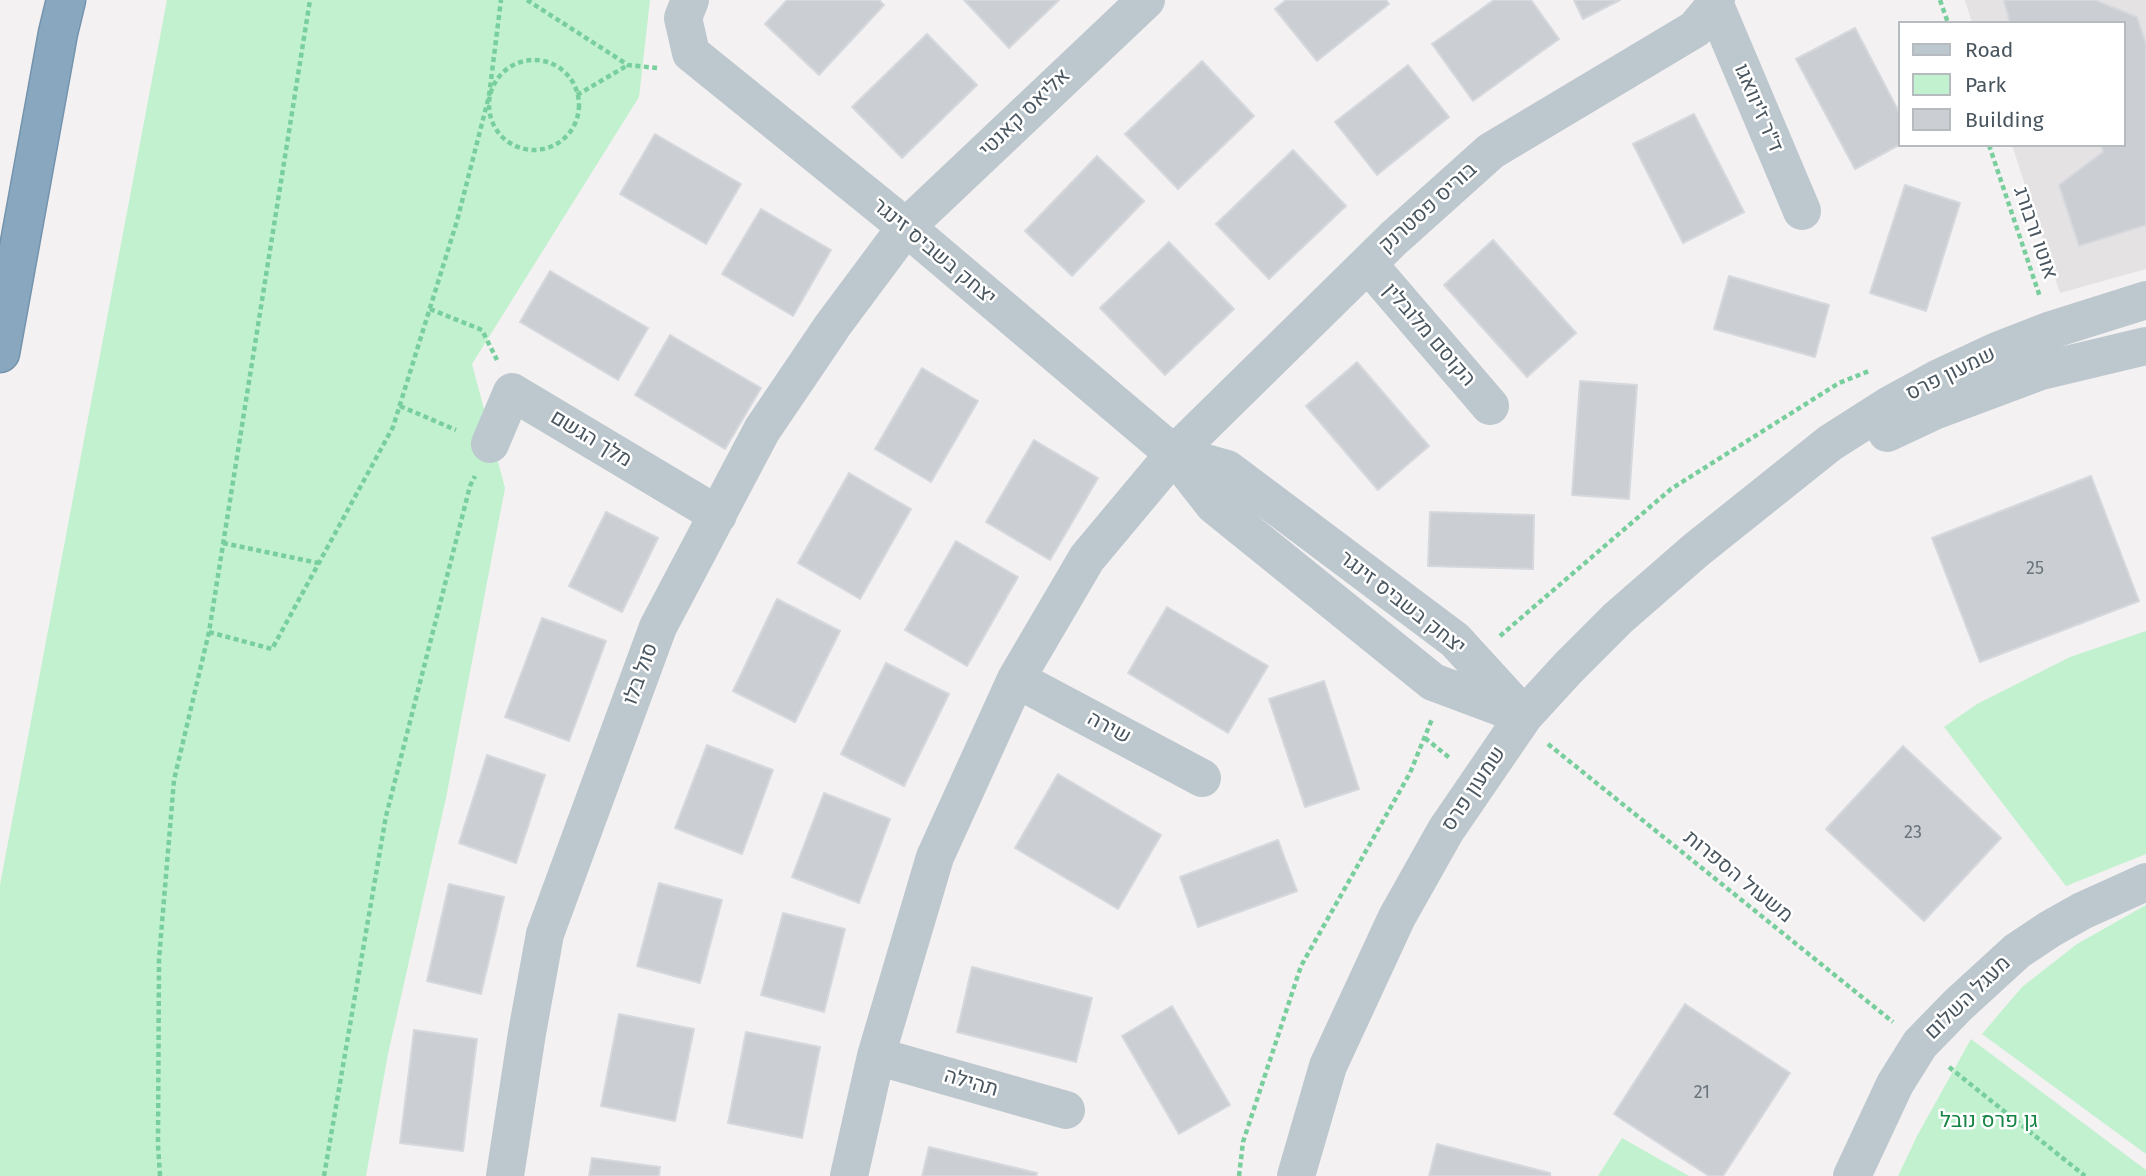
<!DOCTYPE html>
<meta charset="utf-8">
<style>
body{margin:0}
#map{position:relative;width:2146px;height:1176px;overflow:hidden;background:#f4f1f2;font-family:"Fira Sans",sans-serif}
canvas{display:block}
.legend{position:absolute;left:1898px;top:21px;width:228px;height:126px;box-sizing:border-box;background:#fff;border:2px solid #b6bbbf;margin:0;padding:9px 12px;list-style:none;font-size:21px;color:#49565f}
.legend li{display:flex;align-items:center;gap:14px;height:35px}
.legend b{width:35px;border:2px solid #b6bbbf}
</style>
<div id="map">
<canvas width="2146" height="1176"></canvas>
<ul class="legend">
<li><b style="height:9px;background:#bdc7ce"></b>Road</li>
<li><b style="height:19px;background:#c1f1cf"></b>Park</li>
<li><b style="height:19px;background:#cbcfd4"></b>Building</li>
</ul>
</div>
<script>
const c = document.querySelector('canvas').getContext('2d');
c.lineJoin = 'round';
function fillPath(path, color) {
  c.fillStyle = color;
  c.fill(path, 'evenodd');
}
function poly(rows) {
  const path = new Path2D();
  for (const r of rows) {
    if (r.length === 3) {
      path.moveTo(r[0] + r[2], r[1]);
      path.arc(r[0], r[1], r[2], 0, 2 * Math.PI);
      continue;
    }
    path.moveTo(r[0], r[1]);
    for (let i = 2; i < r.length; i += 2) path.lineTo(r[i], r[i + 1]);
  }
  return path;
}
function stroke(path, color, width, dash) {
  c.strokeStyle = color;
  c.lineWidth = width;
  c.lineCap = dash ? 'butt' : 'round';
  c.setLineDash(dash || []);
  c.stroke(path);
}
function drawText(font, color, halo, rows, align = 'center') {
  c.font = font + ' "Fira Sans",Heebo,sans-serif';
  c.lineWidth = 5;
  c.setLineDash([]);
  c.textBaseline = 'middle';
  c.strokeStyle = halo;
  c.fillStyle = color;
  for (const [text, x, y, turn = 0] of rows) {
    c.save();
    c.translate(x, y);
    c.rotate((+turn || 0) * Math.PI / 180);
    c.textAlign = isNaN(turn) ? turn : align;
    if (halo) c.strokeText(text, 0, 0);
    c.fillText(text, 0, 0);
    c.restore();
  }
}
fillPath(poly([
 [1965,0,2146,0,2146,269,2060,293,2012,145,2123,145,2123,23,1972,23]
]), '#e5e2e4');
fillPath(poly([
 [167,0,650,0,639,97,472,364,505,488,446,798,388,1054,366,1176,0,1176,0,885],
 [2146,631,2146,854,2066,886,1944,727,1977,704,2070,657],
 [2146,905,2146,1154,1982,1034,2022,987,2077,944],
 [1971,1039,2146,1170,2146,1176,1898,1176,1917,1136],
 [1622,1138,1689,1176,1598,1176]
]), '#c1f1cf');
const building = poly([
 [787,0,879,0,884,5,819,75,765,24,787,0],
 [964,0,1059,0,1009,48,964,0],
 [1286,0,1386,0,1389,4,1317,61,1275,9,1286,0],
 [1494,0,1531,0,1559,39,1473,101,1432,44,1494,0],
 [1574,0,1620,0,1583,19,1574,0],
 [2009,0,2095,0,2137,17,2146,44,2146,225,2079,246,2059,185,2103,152,2101,145,2123,145,2123,23,2010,23,2004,1,2009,0],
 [1855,28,1899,112,1899,145,1855,169,1796,59,1855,28],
 [927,34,977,85,902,158,852,107,927,34],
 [1202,61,1254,116,1178,189,1125,134,1202,61],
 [1408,65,1449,117,1377,175,1335,122,1408,65],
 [1694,114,1744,212,1683,243,1633,144,1694,114],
 [655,134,741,184,706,244,620,194,655,134],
 [1293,150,1346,206,1269,279,1216,224,1293,150],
 [1097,156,1144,201,1072,276,1025,231,1097,156],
 [1905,185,1960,203,1926,311,1870,293,1905,185],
 [761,209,831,250,793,316,722,274,761,209],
 [1493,240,1576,333,1527,377,1444,285,1493,240],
 [1169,242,1234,309,1165,375,1100,308,1169,242],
 [550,271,648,328,618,380,520,322,550,271],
 [1729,276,1829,305,1815,357,1714,329,1729,276],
 [670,335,761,388,725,449,635,395,670,335],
 [1357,362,1429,446,1378,490,1306,406,1357,362],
 [922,368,978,401,931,482,875,449,922,368],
 [1580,381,1637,385,1629,499,1572,495,1580,381],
 [1034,440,1098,478,1050,560,986,522,1034,440],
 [849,473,911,509,860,599,798,563,849,473],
 [2091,476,2139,601,1980,662,1932,538,2091,476],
 [606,512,658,538,622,612,569,586,606,512],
 [1430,512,1534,515,1533,569,1428,566,1430,512],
 [956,541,1018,577,967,666,905,630,956,541],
 [777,599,840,631,795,722,733,691,777,599],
 [1167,607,1268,666,1228,733,1128,673,1167,607],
 [542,618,606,641,569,741,505,717,542,618],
 [886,663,949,694,904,786,841,754,886,663],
 [1324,681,1359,789,1305,807,1269,699,1324,681],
 [707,745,773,770,742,854,675,828,707,745],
 [1903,746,2001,838,1924,921,1826,829,1903,746],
 [487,755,545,775,516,863,459,843,487,755],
 [1058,774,1161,835,1118,909,1015,848,1058,774],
 [824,793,890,819,859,903,792,877,824,793],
 [1278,840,1297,891,1198,927,1180,877,1278,840],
 [659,883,722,900,700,983,637,966,659,883],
 [449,884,504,897,481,994,427,981,449,884],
 [783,913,845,929,824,1012,761,995,783,913],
 [972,967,1092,998,1076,1062,957,1032,972,967],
 [1685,1004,1790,1073,1723,1176,1709,1176,1614,1114,1685,1004],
 [1172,1006,1230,1105,1179,1134,1122,1036,1172,1006],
 [619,1014,694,1029,675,1121,601,1106,619,1014],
 [414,1030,477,1039,463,1151,400,1143,414,1030],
 [746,1032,820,1047,802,1138,728,1123,746,1032],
 [1437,1144,1550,1173,1550,1176,1429,1176,1437,1144],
 [929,1147,1037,1173,1036,1176,922,1176,929,1147],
 [592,1158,660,1167,659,1176,589,1176,592,1158]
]);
fillPath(building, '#cbcfd4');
stroke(building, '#d5d8dd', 2);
const highway = poly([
 [0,353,58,33,66,0]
]);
stroke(highway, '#7493ac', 41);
stroke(poly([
 [527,0,628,65,657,68],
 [1940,0,1948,23],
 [534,105,45],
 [577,95,628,65],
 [1989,145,2040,297],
 [430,309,482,330,497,360],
 [400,406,456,430],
 [223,543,318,563],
 [209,632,272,649,393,427,457,221,489,96,501,0],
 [1500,636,1671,489,1839,383,1869,371],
 [1425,738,1451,759],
 [1548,744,1893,1022],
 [1949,1067,2085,1176],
 [160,1176,158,1145,159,959,174,780,209,632,310,0],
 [324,1176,386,816,470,486,475,476],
 [1239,1176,1243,1142,1301,966,1410,773,1432,719]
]), '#78cf9d', 4.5, [5, 3.5]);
stroke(poly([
 [690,0,683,18,691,53,906,227,1174,454,1214,505,1433,682,1524,716],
 [1715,5,1802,211],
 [1368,264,1490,406],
 [1887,433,1934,411,2041,371,2146,346],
 [490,444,512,392,718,515],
 [1174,454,1227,469,1455,640,1519,710],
 [1016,679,1202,778],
 [876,1056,1066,1110],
 [505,1176,527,1033,545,934,658,627,762,430,833,325,906,227,1146,0],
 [849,1176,876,1056,935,857,1016,679,1087,558,1174,454,1394,238,1491,151,1695,29,1715,5,1716,0],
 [1296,1176,1328,1066,1397,917,1446,830,1524,716,1568,668,1618,618,1696,550,1830,443,1888,406,1939,378,1997,351,2051,330,2146,300],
 [1852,1176,1895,1084,1920,1044,1958,1005,2017,951,2050,929,2082,911,2146,882]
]), '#bdc7ce', 38);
stroke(highway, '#89a8c0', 38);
drawText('18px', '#6a747c', null, [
 ["25",2035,569],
 ["23",1913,833],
 ["21",1702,1093]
]);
drawText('21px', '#49565f', '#fff', [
 ["ד\"ר ז'יוואגו",1758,108,67],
 ["אליאס קאנטי",1025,113,-44],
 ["בוריס פסטרנק",1428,208,-42],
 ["אוטו ורבורג",2035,233,71],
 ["יצחק בשביס זינגר",934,252,40],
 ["הקוסם מלובלין",1429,335,49],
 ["שמעון פרס",1951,374,-26],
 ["מלך הגשם",591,439,31],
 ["יצחק בשביס זינגר",1402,603,38],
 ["סול בלו",641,674,-70],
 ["שירה",1109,728,28],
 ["שמעון פרס",1474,789,-56],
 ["משעול הספרות",1738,877,39],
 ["מעגל השלום",1968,998,-44],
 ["תהילה",971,1083,16]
]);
drawText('21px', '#168444', '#fff', [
 ["גן פרס נובל",1989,1121]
]);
</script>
